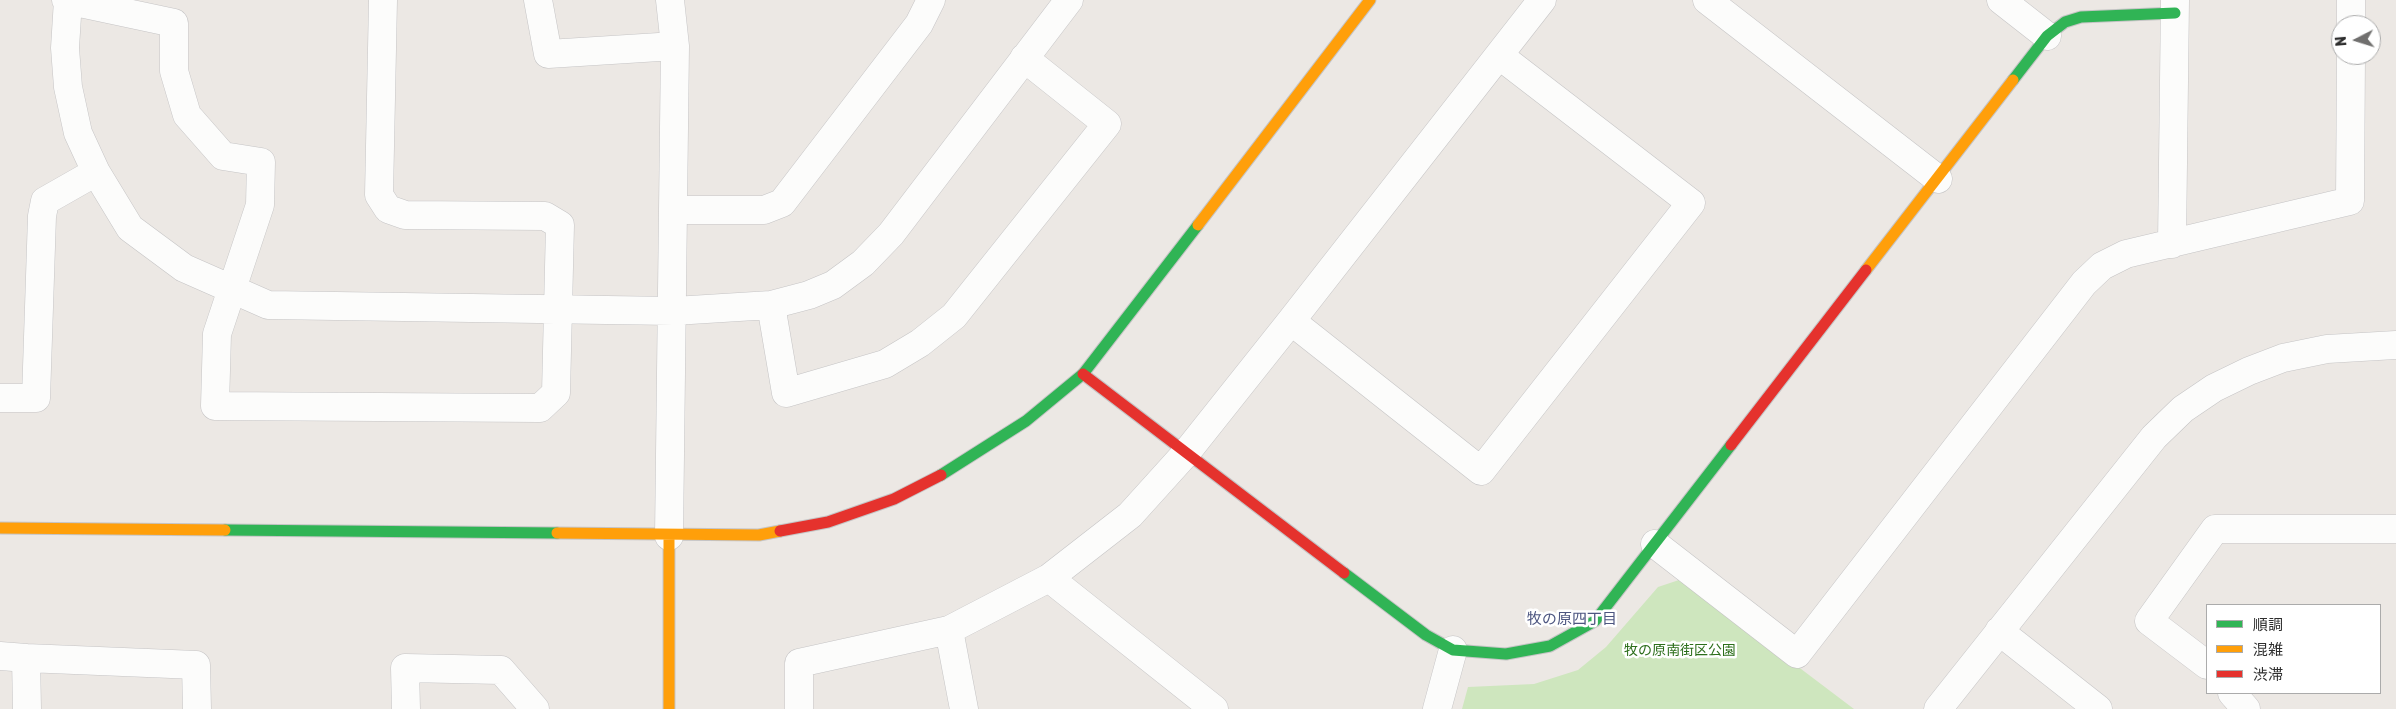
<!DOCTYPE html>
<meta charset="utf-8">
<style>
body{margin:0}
#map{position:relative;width:2396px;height:709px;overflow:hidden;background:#ece8e4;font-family:Rubik,"Noto Sans JP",sans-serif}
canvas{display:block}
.legend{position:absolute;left:2206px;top:604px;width:175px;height:90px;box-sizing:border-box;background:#fff;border:1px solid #ababab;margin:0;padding:6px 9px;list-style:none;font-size:15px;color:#2e2e2e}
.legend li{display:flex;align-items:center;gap:10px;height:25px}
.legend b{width:25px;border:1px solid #ababab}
.north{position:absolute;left:2331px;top:15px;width:50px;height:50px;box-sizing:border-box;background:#fff;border:1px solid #ababab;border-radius:50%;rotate:265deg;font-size:14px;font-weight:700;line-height:20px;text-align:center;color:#2e2e2e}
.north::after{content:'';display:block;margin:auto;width:18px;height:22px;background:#706f6e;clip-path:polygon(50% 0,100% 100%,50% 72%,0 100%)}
</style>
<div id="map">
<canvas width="2396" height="709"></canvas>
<ul class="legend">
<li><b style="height:6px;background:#30b455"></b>順調</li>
<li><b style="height:6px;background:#ff9f0a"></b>混雑</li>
<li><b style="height:6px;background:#e5322d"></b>渋滞</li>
</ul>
<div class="north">N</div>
</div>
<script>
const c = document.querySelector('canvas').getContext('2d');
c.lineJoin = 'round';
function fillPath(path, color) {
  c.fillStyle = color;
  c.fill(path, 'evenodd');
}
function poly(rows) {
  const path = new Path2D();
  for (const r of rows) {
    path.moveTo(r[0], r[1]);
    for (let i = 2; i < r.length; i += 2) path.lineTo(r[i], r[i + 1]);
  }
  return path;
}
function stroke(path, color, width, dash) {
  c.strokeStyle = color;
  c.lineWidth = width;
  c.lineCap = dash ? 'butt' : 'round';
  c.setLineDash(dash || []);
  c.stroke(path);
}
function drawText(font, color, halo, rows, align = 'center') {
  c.font = font + ' Rubik,"Noto Sans JP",sans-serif';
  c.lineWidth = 5;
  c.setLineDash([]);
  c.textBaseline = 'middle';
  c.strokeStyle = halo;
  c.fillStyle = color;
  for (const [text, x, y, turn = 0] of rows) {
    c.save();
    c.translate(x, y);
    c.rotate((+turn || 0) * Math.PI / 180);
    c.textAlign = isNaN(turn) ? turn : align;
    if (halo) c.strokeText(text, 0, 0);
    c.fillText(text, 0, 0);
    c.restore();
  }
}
fillPath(poly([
 [1682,579,1854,709,1462,709,1468,687,1534,684,1578,670,1606,647,1658,587]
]), '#cee6be');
const street = poly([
 [66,0,174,23,174,71,187,115,223,156,261,162,260,205,217,334,215,406,540,408,556,393,560,225,545,216,405,215,388,209,379,195,383,0],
 [68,0,65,48,68,87,78,133,96,172,130,228,184,268,268,305,674,311,771,305,809,295,833,285,863,263,891,234,1069,0],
 [538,0,548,54,675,46],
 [1707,0,1938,179],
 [2001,0,2047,36],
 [2351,25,2351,0],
 [675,210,764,210,782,203,919,24,931,0],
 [2172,244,2175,0],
 [771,305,786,393,885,364,920,343,954,316,1107,124,1024,58],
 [1291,321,1481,471,1691,203,1500,56],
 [0,398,36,398,42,216,45,201,96,172],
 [669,536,675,46,670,0],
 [1655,544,1797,654,2084,283,2102,266,2126,254,2350,201,2351,55],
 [1049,578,1214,709],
 [949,630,964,709],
 [1999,631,2098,709],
 [0,656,26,658],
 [2207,665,2149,621,2215,529,2396,529],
 [2232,693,2246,709],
 [27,709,26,658,196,665,197,709],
 [406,709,405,668,501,670,535,709],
 [799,709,799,663,949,630,1049,578,1130,515,1186,453,1291,321,1542,0],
 [1437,709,1453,650],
 [1938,709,2154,437,2183,409,2214,388,2249,371,2283,358,2327,349,2396,345]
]);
const fast = poly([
 [2013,80,2047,36,2065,22,2081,17,2175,13],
 [941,475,1026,421,1083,374,1198,225],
 [225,530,557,533],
 [1344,573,1426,635,1453,650,1506,654,1550,646,1595,621,1731,445]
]);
const slow = poly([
 [1198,225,1370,0],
 [1866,270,2013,80],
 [0,528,225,530],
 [557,533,759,535,780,531],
 [669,536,669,709]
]);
const jam = poly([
 [1083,374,1344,573],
 [1731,445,1866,270],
 [780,531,828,522,894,499,941,475]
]);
stroke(street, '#c5c4c5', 29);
stroke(fast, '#c5c4c5', 13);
stroke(slow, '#c5c4c5', 13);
stroke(jam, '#c5c4c5', 13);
stroke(street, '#fcfcfb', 28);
stroke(fast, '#30b455', 11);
stroke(slow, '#ff9f0a', 11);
stroke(jam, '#e5322d', 11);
drawText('14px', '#2c6e1b', '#fff', [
 ["牧の原南街区公園",1680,651]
]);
drawText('15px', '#4d5680', '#fff', [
 ["牧の原四丁目",1572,620]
]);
</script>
